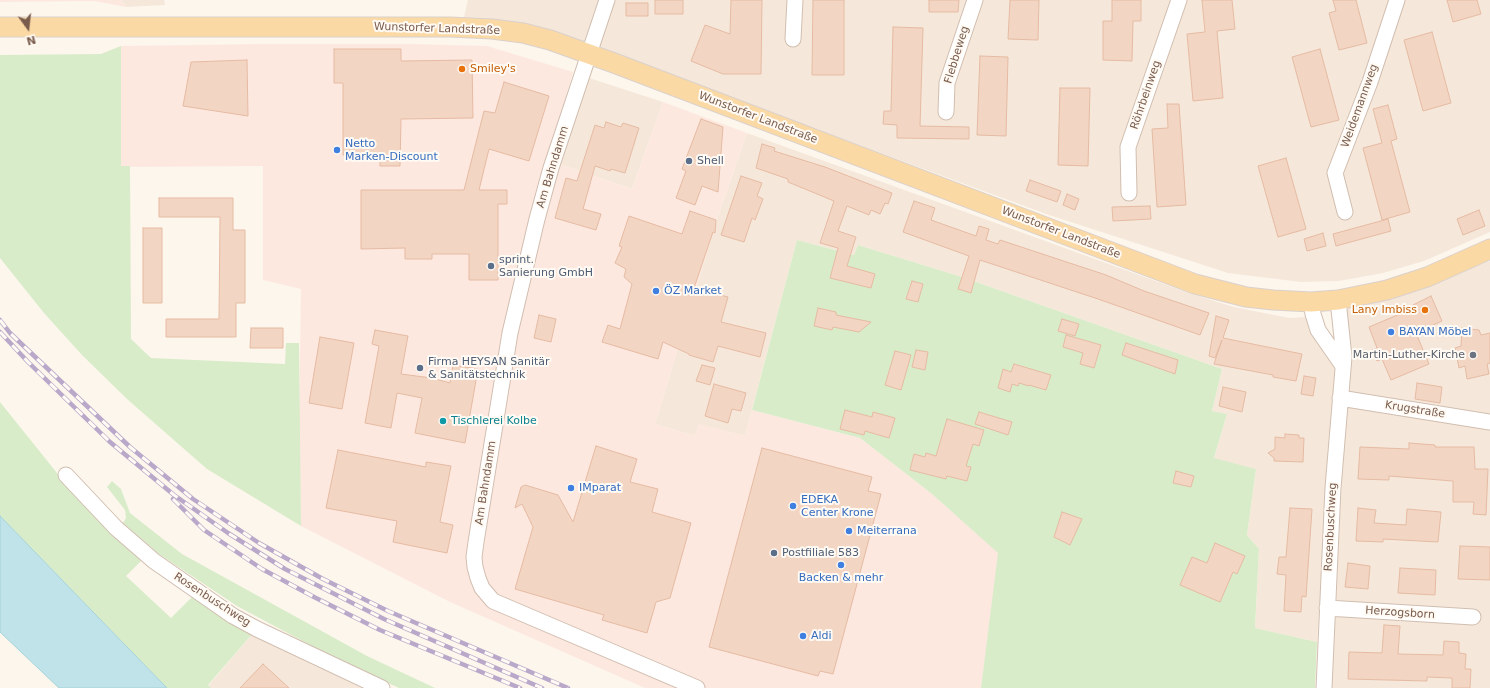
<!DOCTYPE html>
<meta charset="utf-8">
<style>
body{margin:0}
#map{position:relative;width:1490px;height:688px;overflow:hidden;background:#fdf6ec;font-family:"DejaVu Sans",sans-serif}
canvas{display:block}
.north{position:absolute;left:8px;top:8px;width:40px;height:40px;-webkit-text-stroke:3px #fffaf3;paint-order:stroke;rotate:165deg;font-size:11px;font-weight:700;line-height:16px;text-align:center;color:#7a5c4d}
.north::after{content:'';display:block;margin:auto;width:14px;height:18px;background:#7a5c4d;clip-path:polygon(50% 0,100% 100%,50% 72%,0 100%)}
</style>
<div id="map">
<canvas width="1490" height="688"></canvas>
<div class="north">N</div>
</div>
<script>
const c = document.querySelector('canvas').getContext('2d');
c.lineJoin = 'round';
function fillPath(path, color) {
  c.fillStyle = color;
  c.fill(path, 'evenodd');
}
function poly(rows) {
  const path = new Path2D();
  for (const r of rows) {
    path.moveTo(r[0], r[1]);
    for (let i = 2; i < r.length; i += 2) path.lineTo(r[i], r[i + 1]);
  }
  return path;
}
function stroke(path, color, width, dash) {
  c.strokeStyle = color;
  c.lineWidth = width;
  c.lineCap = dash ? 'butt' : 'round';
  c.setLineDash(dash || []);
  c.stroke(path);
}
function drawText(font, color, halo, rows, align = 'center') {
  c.font = font + ' "DejaVu Sans",sans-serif';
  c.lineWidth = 4;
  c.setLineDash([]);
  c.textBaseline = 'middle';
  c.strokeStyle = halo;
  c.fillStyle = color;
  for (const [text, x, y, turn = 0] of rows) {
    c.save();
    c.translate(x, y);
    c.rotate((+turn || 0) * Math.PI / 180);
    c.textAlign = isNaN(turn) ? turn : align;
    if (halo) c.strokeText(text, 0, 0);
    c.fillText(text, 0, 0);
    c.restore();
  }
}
fillPath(poly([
 [121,0,164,0,165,5,126,7],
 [468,0,1490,0,1490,232,1424,261,1383,273,1339,281,1301,282,1228,273,1046,214,552,32,463,21],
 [583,76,663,102,632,189,553,162],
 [747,133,1189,293,1234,307,1289,318,1307,317,1332,361,1335,369,1317,642,1255,628,1259,549,1247,535,1256,469,1214,459,1227,414,1212,411,1222,369,962,277,858,245,854,255,797,240,745,436,699,425,695,436,655,424,717,219],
 [1490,261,1490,688,1332,688,1345,413,1343,309,1409,292],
 [253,633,382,688,211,688,208,686]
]), '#f5e8da');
fillPath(poly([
 [0,0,121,0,126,7,94,1,0,2],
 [263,44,410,44,487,46,573,72,540,189,553,162,632,189,663,102,747,133,717,219,655,424,695,436,699,424,745,436,752,410,860,438,932,494,999,553,981,688,645,688,450,602,301,526,299,419,301,289,263,280,263,166,121,167,121,46]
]), '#fde8e0');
fillPath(poly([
 [121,46,121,166,130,166,131,339,151,358,285,364,286,343,299,343,301,526,207,469,127,399,82,355,44,313,0,258,0,55,101,54],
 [797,240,854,255,858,245,962,277,1222,369,1212,411,1227,414,1214,458,1256,469,1247,535,1259,549,1255,628,1317,642,1315,688,981,688,998,553,932,494,860,438,752,410],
 [0,402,65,483,143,559,126,576,171,618,193,596,253,633,208,685,211,688,167,688,0,516],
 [112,481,121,489,130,513,182,554,367,656,435,688,399,688,342,662,237,606,159,554,123,523,126,518,125,510,107,487]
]), '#d8ecc9');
const water = poly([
 [0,516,94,613,167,688,59,688,0,632,0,516]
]);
fillPath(water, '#bfe3e8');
stroke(water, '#a5d3da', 1);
const building = poly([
 [655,0,683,0,683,14,655,14,655,0],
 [731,0,762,0,761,74,723,74,691,61,705,25,730,34,731,0],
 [813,0,844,0,844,75,812,75,813,0],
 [929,0,959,0,958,12,929,12,929,0],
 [1010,0,1039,0,1038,40,1008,39,1010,0],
 [1112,0,1141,0,1141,21,1133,21,1132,61,1103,60,1103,21,1112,21,1112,0],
 [1202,0,1232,0,1235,29,1217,31,1223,98,1193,101,1187,34,1205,32,1202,0],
 [1333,0,1356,0,1367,43,1339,50,1329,13,1336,11,1333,0],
 [1447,0,1477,0,1481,14,1453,22,1447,0],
 [626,3,648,3,648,16,626,16,626,3],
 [893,27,923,28,920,126,969,127,969,139,897,138,897,125,883,124,884,111,891,111,893,27],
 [1432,32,1451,103,1423,111,1404,40,1432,32],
 [334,49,401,49,401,61,472,60,473,118,401,119,400,166,380,166,380,155,343,155,343,83,334,83,334,49],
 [1320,49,1339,120,1311,127,1292,57,1320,49],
 [980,56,1008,57,1006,136,977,135,980,56],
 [247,60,248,116,183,106,191,62,247,60],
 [504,82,549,96,529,161,489,149,479,190,507,190,507,204,498,204,498,280,469,280,469,254,432,254,432,259,405,259,405,248,361,249,361,190,464,190,484,111,495,113,504,82],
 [1060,88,1090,88,1088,166,1058,165,1060,88],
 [1167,104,1179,104,1186,205,1157,207,1152,129,1168,128,1167,104],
 [1388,105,1397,139,1391,141,1410,212,1382,220,1363,148,1382,143,1373,109,1388,105],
 [701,119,723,127,718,192,702,186,695,205,676,198,686,171,682,169,701,119],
 [606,122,621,127,623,123,639,128,625,173,611,169,610,171,595,166,583,209,601,214,596,230,555,218,566,178,577,181,595,125,604,128,606,122],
 [762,144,775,148,774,151,825,167,892,193,888,204,885,203,880,214,871,210,869,215,847,206,838,231,856,237,847,266,875,274,871,288,830,278,838,248,820,243,834,201,788,182,788,179,756,168,762,144],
 [1286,158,1306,229,1278,237,1258,166,1286,158],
 [741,176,762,183,757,196,763,199,755,220,752,218,744,242,721,235,741,176],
 [1030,180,1061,191,1057,202,1026,191,1030,180],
 [1067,194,1079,199,1075,210,1063,205,1067,194],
 [159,198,233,198,233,230,245,230,245,303,236,303,236,337,166,337,166,319,219,319,220,217,159,217,159,198],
 [914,201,935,208,931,220,976,236,979,226,989,229,986,240,998,244,1000,240,1106,275,1144,291,1209,313,1200,335,1098,299,980,260,971,293,958,289,969,256,903,232,914,201],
 [1150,206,1151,219,1113,221,1112,207,1150,206],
 [1479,210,1485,226,1463,235,1457,219,1479,210],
 [690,211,716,220,715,233,713,232,694,288,728,297,721,322,766,333,760,357,718,346,713,362,689,355,689,354,663,342,658,359,602,342,608,325,620,329,632,284,624,277,626,269,615,263,622,247,619,246,629,216,682,234,690,211],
 [1388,219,1391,231,1336,246,1333,234,1388,219],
 [143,228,162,228,162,303,143,303,143,228],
 [1323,233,1326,246,1307,251,1304,239,1323,233],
 [912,281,923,284,918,302,906,299,912,281],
 [1431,296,1442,321,1416,333,1429,364,1391,380,1382,359,1377,361,1372,350,1377,348,1369,327,1414,308,1413,305,1431,296],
 [818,308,836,312,836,315,871,322,859,332,833,327,832,330,814,326,818,308],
 [539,315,556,319,551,342,534,338,539,315],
 [1216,316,1229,320,1223,338,1302,354,1296,381,1273,377,1273,375,1214,364,1222,340,1215,358,1209,356,1216,316],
 [1062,319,1079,324,1075,336,1058,331,1062,319],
 [251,328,283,328,283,348,250,348,251,328],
 [1462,328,1479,330,1481,335,1490,333,1490,363,1487,364,1489,374,1467,379,1465,366,1459,368,1455,348,1461,346,1462,328],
 [375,330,408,336,401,374,432,378,450,383,453,365,478,369,465,443,415,433,422,398,397,393,391,428,365,423,379,346,372,344,375,330],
 [1066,335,1101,345,1094,368,1080,364,1083,353,1063,347,1066,335],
 [320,337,354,343,342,409,309,403,320,337],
 [1126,343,1178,360,1175,374,1122,355,1126,343],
 [916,350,928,352,925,370,912,367,916,350],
 [895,351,911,355,901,390,885,385,895,351],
 [1014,364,1051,375,1046,390,1029,385,1029,386,1019,383,1018,386,1012,384,1010,392,998,388,1003,369,1011,372,1014,364],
 [702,365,715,368,710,385,696,381,702,365],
 [1304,376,1316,378,1313,396,1301,394,1304,376],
 [1417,383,1442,387,1440,403,1415,399,1417,383],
 [714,384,746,393,741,411,732,409,728,423,705,416,714,384],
 [1223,387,1246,392,1242,412,1219,406,1223,387],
 [845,410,872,417,873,412,895,418,889,438,865,431,864,435,840,429,845,410],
 [979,412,1012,422,1008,435,975,424,979,412],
 [947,419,984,430,979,446,973,444,966,466,971,467,967,481,947,476,946,479,910,470,914,454,925,457,926,453,936,456,947,419],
 [1285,434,1299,435,1299,438,1304,438,1303,462,1274,461,1274,458,1268,453,1275,449,1275,437,1285,438,1285,434],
 [1409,443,1435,445,1435,447,1474,447,1475,469,1488,469,1486,515,1473,514,1474,502,1453,502,1453,481,1389,476,1389,480,1358,479,1360,447,1409,449,1409,443],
 [596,446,637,459,630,482,658,489,652,512,691,523,670,598,656,602,647,633,602,620,604,615,515,589,533,527,522,504,515,508,521,487,525,485,558,495,573,522,596,446],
 [762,448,872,477,868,491,881,494,833,674,820,671,818,676,709,647,762,448],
 [338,450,426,467,426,462,451,466,440,522,453,525,447,553,393,542,397,521,326,508,338,450],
 [1176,471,1194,476,1191,487,1173,483,1176,471],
 [1290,508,1312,509,1306,597,1302,596,1301,612,1284,611,1286,575,1277,574,1279,557,1286,557,1290,508],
 [1358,508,1376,510,1374,523,1406,525,1407,509,1441,512,1438,542,1383,539,1383,542,1356,541,1358,508],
 [1062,512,1082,519,1070,545,1054,537,1062,512],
 [1215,543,1245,556,1237,574,1233,572,1220,602,1180,585,1192,557,1207,563,1215,543],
 [1460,546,1490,547,1490,580,1458,579,1460,546],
 [1348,563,1370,566,1368,589,1345,587,1348,563],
 [1400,568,1436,570,1435,595,1398,593,1400,568],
 [1384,625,1400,626,1398,654,1443,655,1444,641,1459,642,1459,653,1466,654,1465,669,1471,669,1470,688,1452,688,1452,678,1427,677,1427,681,1348,679,1349,652,1382,653,1384,625],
 [263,664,289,688,240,688,263,664]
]);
fillPath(building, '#f3d5c3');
stroke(building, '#e6bba3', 1);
const minor = poly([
 [607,0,551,168,537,219,510,333,476,542,474,557,475,567,478,578,482,588,493,601,697,688],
 [793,39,795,0],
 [946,112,947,83,975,0],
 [1129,193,1128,147,1179,0],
 [1345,212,1335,173,1370,82,1397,0],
 [1311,302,1313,314,1318,330,1343,366],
 [1340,398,1490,422],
 [66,475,116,528,154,561,233,616,257,629,382,688],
 [1327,608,1473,617],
 [1324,688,1333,488,1344,357,1338,300]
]);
const major = poly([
 [0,27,450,27,492,29,523,33,550,40,614,63,1195,284,1246,297,1273,300,1311,302,1338,300,1387,290,1427,277,1490,249]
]);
stroke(minor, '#d1beb0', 17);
stroke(major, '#dad1cd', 21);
stroke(minor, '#fff', 15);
stroke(major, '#fbd9a5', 19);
const rail = poly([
 [0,320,10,333,130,447,193,499,259,543,323,579,388,611,568,688],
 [0,332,28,362,110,442,174,495,228,533,285,569,384,619,542,688],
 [173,499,204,530,262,569,314,597,380,630,520,688]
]);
stroke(rail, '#b9a8c9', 4.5);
stroke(rail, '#fffaf3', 3, [9]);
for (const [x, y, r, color] of [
 [462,69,4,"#e8710a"],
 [337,150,4,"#3f7fe0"],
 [689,161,4,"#5c6f8a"],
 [491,266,4,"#5c6f8a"],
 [656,291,4,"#3f7fe0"],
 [1425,310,4,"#e8710a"],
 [1391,332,4,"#3f7fe0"],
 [1473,355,4,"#6b7280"],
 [420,368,4,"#5c6f8a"],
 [443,421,4,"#0f9aa8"],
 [571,488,4,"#3f7fe0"],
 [793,506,4,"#3f7fe0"],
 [849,531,4,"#3f7fe0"],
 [774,553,4,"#5c6f8a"],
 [841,565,4,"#3f7fe0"],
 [803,636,4,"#3f7fe0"]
]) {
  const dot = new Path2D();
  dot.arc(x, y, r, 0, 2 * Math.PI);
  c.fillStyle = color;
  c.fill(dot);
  stroke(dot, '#fffaf3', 1.5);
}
drawText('11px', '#7a5c4d', '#fffaf3', [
 ["Wunstorfer Landstraße",437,29,2],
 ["Flebbeweg",957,55,-73],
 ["Röhrbeinweg",1146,95,-71],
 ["Weidemannweg",1360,106,-70],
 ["Wunstorfer Landstraße",758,118,21],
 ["Am Bahndamm",553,167,-73],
 ["Wunstorfer Landstraße",1061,233,21],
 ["Krugstraße",1415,410,9],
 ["Am Bahndamm",486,483,-81],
 ["Rosenbuschweg",1331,527,-87],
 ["Rosenbuschweg",212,600,33],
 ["Herzogsborn",1400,613,4]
]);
drawText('11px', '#c56008', '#fffaf3', [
 ["Smiley's",470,69],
 ["Lany Imbiss",1417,310,"right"]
], 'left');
drawText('11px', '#366cbe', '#fffaf3', [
 ["Netto",345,144],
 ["Marken-Discount",345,157],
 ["ÖZ Market",664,291],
 ["BAYAN Möbel",1399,332],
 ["IMparat",579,488],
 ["EDEKA",801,500],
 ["Center Krone",801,513],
 ["Meiterrana",857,531],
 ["Backen & mehr",841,578,"center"],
 ["Aldi",811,636]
], 'left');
drawText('11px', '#4e5e75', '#fffaf3', [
 ["Shell",697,161],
 ["sprint.",499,260],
 ["Sanierung GmbH",499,273],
 ["Firma HEYSAN Sanitär",428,362],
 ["& Sanitätstechnik",428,375],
 ["Postfiliale 583",782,553]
], 'left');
drawText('11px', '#5b616d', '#fffaf3', [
 ["Martin-Luther-Kirche",1465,355]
], 'right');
drawText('11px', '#0d838f', '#fffaf3', [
 ["Tischlerei Kolbe",451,421]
], 'left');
</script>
